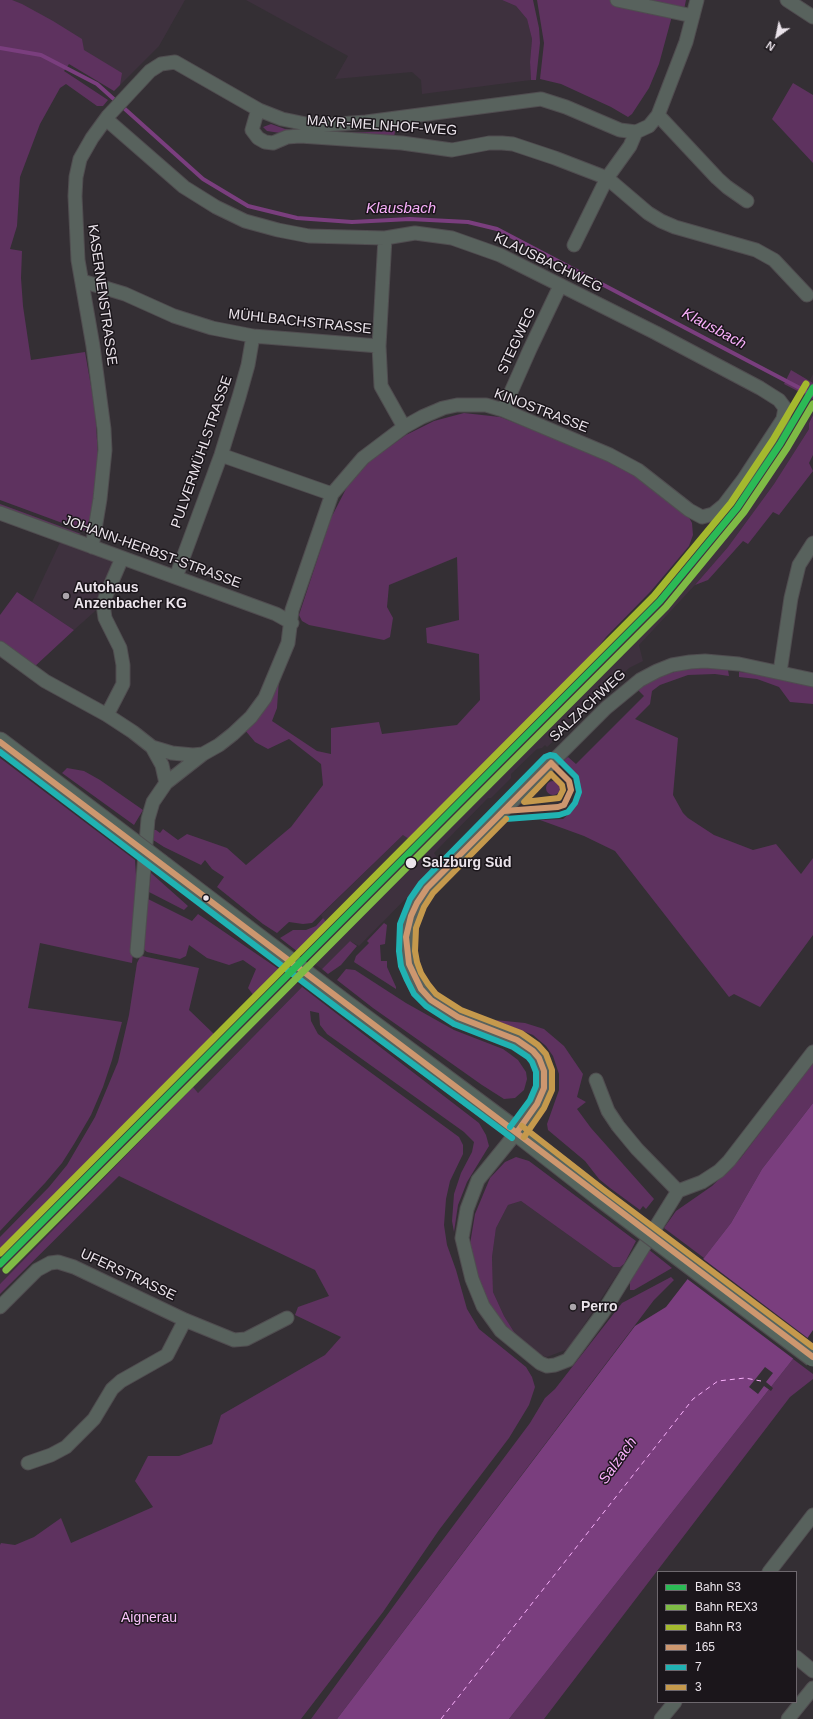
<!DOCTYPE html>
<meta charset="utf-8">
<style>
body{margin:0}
#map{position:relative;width:813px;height:1719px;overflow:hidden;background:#342f34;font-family:Helvetica,sans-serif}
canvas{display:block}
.legend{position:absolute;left:657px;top:1571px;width:140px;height:132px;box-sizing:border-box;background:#1b161b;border:1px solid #6e686e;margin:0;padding:5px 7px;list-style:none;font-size:12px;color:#ebe4eb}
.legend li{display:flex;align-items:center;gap:8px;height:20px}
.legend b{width:20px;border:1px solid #6e686e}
.north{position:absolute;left:757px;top:16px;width:40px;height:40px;-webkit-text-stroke:3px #1b161b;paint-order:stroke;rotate:213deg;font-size:11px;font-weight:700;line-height:16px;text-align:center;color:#ebe4eb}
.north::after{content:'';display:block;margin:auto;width:14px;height:18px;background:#ebe4eb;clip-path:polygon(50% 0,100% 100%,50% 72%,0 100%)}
</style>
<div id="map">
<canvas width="813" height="1719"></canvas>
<ul class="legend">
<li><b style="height:5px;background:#2bba55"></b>Bahn S3</li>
<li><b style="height:5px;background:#7ebb45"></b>Bahn REX3</li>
<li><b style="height:5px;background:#a4b92e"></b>Bahn R3</li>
<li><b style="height:5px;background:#cd976f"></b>165</li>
<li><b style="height:5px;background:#20b2b2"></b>7</li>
<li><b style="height:5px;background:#c5994c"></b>3</li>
</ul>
<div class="north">N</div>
</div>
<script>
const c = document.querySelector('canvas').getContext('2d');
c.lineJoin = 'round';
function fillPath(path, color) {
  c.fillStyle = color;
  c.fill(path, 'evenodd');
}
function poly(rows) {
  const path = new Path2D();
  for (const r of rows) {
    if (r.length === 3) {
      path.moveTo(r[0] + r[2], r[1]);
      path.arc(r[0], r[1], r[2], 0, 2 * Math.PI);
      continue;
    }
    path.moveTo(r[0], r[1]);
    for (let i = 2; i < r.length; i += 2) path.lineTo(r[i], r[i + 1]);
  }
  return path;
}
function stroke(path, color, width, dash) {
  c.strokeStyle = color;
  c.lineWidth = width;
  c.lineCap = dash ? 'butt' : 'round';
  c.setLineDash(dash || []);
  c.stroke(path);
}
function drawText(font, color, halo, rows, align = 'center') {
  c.font = font + ' Helvetica,sans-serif';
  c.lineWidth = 3;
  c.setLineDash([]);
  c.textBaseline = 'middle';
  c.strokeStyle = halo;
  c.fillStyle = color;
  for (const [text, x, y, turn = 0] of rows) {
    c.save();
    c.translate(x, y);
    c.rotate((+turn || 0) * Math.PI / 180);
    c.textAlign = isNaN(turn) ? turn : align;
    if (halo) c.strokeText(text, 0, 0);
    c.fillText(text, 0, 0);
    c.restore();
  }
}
fillPath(poly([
 [0,0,185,0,159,46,120,85,40,39],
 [246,0,502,0,516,6,527,19,532,39,530,62,531,80,422,94,421,80,412,72,335,79,348,56],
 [813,374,813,415,809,423,809,429,774,484,728,547,695,585,639,645,643,661,629,668,595,701,592,699,568,723,570,726,547,747,545,745,542,748,537,749,511,774,511,778,491,798,488,798,434,853,441,863,359,946,350,941,322,969,298,952,326,924,321,915,404,834,409,839,592,655,606,637,610,640,654,595,706,533,709,533,747,483,793,412],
 [63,536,122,558,103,604,74,630,32,602],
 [280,970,302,987,198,1093,192,1088,0,1284,0,1254,180,1076,178,1073],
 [521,1201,613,1267,620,1267,624,1264,568,1349,547,1357,535,1353,516,1339,516,1335,504,1316,493,1292,492,1257,496,1228,508,1205]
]), '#3e313e');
fillPath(poly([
 [0,0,12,0,22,4,53,21,82,39,84,50,122,73,120,85,114,91,69,64,64,71,108,100,103,106,97,106,66,84,60,88,40,124,20,177,17,226,10,249,22,251,21,278,23,306,31,360,85,352,95,409,98,456,93,507,90,523,84,531,0,500],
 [502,0,533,0,539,28,540,43,536,80,531,80,530,62,532,39,527,19,516,6],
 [537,0,686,0,682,19,672,16,659,64,649,88,632,114,628,117,611,107,561,84,540,79,544,43],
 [793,83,813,95,813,163,772,119],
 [271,124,285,129,309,132,343,133,395,131,394,138,287,134,267,131,263,127],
 [791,370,813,383,813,399,784,384],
 [464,413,500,417,607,459,636,473,686,512,692,523,693,535,689,546,651,591,606,637,592,655,409,839,403,835,312,923,303,924,289,922,277,933,263,924,217,887,224,877,212,869,205,860,201,865,164,847,150,838,151,830,156,830,160,833,163,829,178,840,187,834,227,848,246,865,291,827,323,785,321,764,289,739,268,749,255,742,244,729,279,679,277,708,272,721,317,751,331,754,331,728,379,722,382,734,457,725,480,700,479,654,427,643,426,628,459,620,457,557,389,585,387,607,393,618,390,637,384,640,309,625,302,621,299,615,331,518,347,487,370,461,406,435,434,421],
 [813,415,813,455,809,463,813,471,779,515,773,512,748,544,743,541,708,580,695,585,728,547,774,484,809,429,809,423],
 [0,504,22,512,81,534,74,534,0,508],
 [17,592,74,630,33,668,0,642,0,615],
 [710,667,728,670,729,676,715,674,688,675,660,685,652,691,650,704,635,719,678,738,673,795,683,813,688,818,714,835,753,850,776,844,801,874,813,858,813,935,760,1007,734,994,729,997,615,851,584,836,540,820,563,819,571,812,579,800,581,789,578,778,563,761,568,757,576,764,644,696,637,689,651,680,680,670],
 [739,672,753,673,813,686,813,704,790,702,779,687,757,679,739,677],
 [0,758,135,860,138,906,132,963,40,943,28,1008,122,1022,112,1060,103,1087,91,1115,74,1144,62,1163,45,1183,0,1231],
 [67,768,84,771,100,780,143,810,134,825,62,773],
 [553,788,7],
 [151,873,188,906,184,910,149,892],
 [148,899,192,921,198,914,280,970,254,996,248,988,256,969,243,960,229,965,207,958,189,945,186,956,180,959,147,952,141,947,144,902],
 [323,918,327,923,298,952,280,938,293,930,306,930,316,926],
 [384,923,387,925,385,944,380,945,381,961,387,961,387,967,396,987,396,989,354,962,356,956,369,943,367,941],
 [350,941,357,946,341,965,328,974,322,969],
 [142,956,199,968,189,1010,215,1035,178,1073,180,1076,0,1254,0,1237,49,1187,67,1165,95,1117,118,1062,129,1015,137,963,140,957],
 [346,969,355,970,406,1003,454,1030,503,1049,510,1054,518,1060,526,1072,527,1079,524,1090,515,1098,504,1099,482,1085,373,1008,337,980],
 [302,987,479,1123,486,1135,489,1146,467,1182,458,1205,454,1232,452,1221,454,1194,461,1173,472,1152,474,1142,464,1132,327,1034,320,1025,319,1013,310,1011,311,1021,318,1034,459,1137,463,1145,463,1154,450,1181,446,1199,444,1225,447,1245,456,1270,467,1309,479,1329,526,1367,532,1377,535,1387,529,1405,509,1438,439,1530,383,1612,301,1719,0,1719,0,1545,1,1543,15,1545,34,1537,61,1518,71,1543,153,1507,135,1481,148,1456,179,1456,212,1444,221,1415,325,1355,341,1337,295,1315,298,1307,329,1296,315,1270,119,1176,0,1294,0,1284,193,1087,198,1093],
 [495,1020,525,1023,544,1029,564,1046,583,1074,577,1097,586,1102,577,1109,591,1128,654,1199,646,1209,643,1206,640,1210,610,1188,599,1179,585,1161,548,1130,547,1124,559,1090,559,1074,553,1056,546,1046,533,1035],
 [813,1063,813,1103,762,1169,731,1223,704,1258,664,1228,676,1211,712,1186,740,1159],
 [516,1157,529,1161,636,1241,624,1264,620,1267,613,1267,521,1201,508,1205,496,1228,492,1257,493,1292,504,1316,516,1335,516,1339,490,1312,472,1269,470,1244,475,1214,490,1178,505,1162],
 [648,1249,672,1268,634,1290,630,1290,630,1282],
 [671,1277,674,1280,654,1300,337,1719,311,1719,409,1585,530,1423,545,1398,555,1389,622,1303],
 [793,1359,813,1374,813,1379,790,1397,544,1719,509,1719]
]), '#5e325f');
fillPath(poly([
 [813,1103,813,1330,793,1359,509,1719,337,1719,635,1326,666,1307,731,1223,762,1169]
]), '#7a3e7e');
fillPath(poly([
 [702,1258,809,1339,795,1360,686,1278],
 [765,1367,773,1373,766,1382,773,1388,771,1391,764,1386,758,1394,749,1387]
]), '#342f34');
stroke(poly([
 [0,48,41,55,97,84,203,179,248,206,297,218,352,222,410,219,468,222,497,229,813,395]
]), '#7a3e7e', 4);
stroke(poly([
 [441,1719,693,1399,718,1381,745,1378,761,1381]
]), '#f8affa', 1, [5, 4]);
const minor = poly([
 [617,0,693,16],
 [787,0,813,17],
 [259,110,256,116,252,130,258,138,265,142,273,143,287,137,300,136,402,143,452,150,489,143,502,143,513,144,555,158,607,178,648,213,661,221,675,227,756,250,774,260,807,295],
 [658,115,717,178,727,187,747,201],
 [106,119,184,187,216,207,245,221,278,230,309,236,385,238,415,233,452,238,500,255,656,333,760,388,779,400,785,408,783,419,743,480,724,505,713,514,702,517,689,510,638,470,610,455,503,410,486,405,457,405,443,408,422,417,404,427,363,458,332,494,292,610,288,643,265,698,251,717,233,734,219,745,203,754,166,783],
 [385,238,379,346,381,386,404,427],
 [574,245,607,178,630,146,636,132],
 [82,281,125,294,174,316,212,328,253,336,379,346],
 [503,410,530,349,560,286],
 [221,455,332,494],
 [0,513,276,614,292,623],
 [92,547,100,499,105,450,104,429,93,346,78,260,75,196,76,177,80,159,92,138,108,116,150,71,161,64,175,62,259,110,282,119,306,124,323,125,366,122,541,99,566,107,620,130,636,132,649,126,658,115,686,42,697,0],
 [176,577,221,455,239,397,248,365,253,336],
 [0,648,45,681,107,715,133,732,152,747,172,753,193,755,203,754],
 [780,672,791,598,799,565,813,543],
 [107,715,123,684,123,665,120,648,105,618,103,604,107,593,122,558],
 [137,951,148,819,153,802,166,783,162,765,152,747],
 [596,1080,608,1111,618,1126,637,1149,678,1191],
 [678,1191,602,1314,568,1360,555,1365,547,1366,540,1363,501,1331,483,1306,472,1279,462,1238,467,1209,478,1180,517,1132,541,1095,545,1080,544,1071,539,1058,525,1044,517,1040,458,1017,445,1010,431,1000,421,989,414,976,409,964,407,951,408,926,417,903,427,888,444,870,606,708,640,680,657,671,672,665,690,662,705,661,739,664,813,680],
 [678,1191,702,1182,719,1171,729,1161,813,1052],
 [0,1307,37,1270,50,1263,58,1262,74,1267,185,1320,234,1340,246,1339,287,1318],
 [28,1463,51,1455,66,1447,94,1419,112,1389,121,1381,167,1355,185,1320],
 [769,1572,813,1515],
 [796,1657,813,1671],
 [661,1719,675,1702],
 [788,1719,813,1688]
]);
const secondary = poly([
 [0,742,115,829],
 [161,864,345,1004,517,1132,599,1196]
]);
stroke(minor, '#504d50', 15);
stroke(secondary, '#504d50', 21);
stroke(minor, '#58625d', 13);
stroke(secondary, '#56655e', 19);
const secondaryBridge = poly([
 [115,829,161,864],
 [599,1196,813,1357]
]);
stroke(secondaryBridge, '#504d50', 21, []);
stroke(secondaryBridge, '#56655e', 19);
stroke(poly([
 [0,742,813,1357],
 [504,811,558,807,564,805,571,790,569,781,551,763],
 [517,1132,537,1104,544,1088,544,1071,539,1058,533,1051,517,1040,458,1017,431,1000,421,989,409,964,406,937,411,916,417,903,427,888,551,763]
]), '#cd976f', 6);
stroke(poly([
 [0,752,340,1010,512,1138],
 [506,819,559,815,568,812,575,803,579,792,576,777,555,756,550,755,545,757,421,883,410,899,400,924,399,951,401,966,407,980,414,994,426,1006,454,1024,513,1047,528,1057,532,1062,536,1072,536,1086,530,1100,510,1127]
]), '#20b2b2', 6);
stroke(poly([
 [551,774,562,785,563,790,559,798,524,802,551,774],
 [506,819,433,893,424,907,416,928,415,951,417,962,421,973,428,984,436,994,461,1010,521,1033,538,1045,546,1054,552,1070,552,1090,544,1108,524,1137],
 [522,1126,604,1190,813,1347]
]), '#c5994c', 6);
stroke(poly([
 [0,1264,660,601,737,508,780,444,813,388]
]), '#2bba55', 7);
stroke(poly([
 [6,1270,666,607,744,512,787,448,813,404]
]), '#7ebb45', 7);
stroke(poly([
 [0,1253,654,596,731,503,773,440,806,384]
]), '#a4b92e', 7);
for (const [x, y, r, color] of [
 [66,596,4,"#aba5ab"],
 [411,863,6,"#ebe4eb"],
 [206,898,3.5,"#ebe4eb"],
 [573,1307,4,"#aba5ab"]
]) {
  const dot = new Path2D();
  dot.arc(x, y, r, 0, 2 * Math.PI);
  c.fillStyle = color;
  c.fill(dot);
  stroke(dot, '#1b161b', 1.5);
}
drawText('14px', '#ebe4eb', '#1b161b', [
 ["MAYR-MELNHOF-WEG",382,126,4],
 ["KLAUSBACHWEG",548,263,26],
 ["KASERNENSTRASSE",102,295,82],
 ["MÜHLBACHSTRASSE",300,322,6],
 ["STEGWEG",517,341,-65],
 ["KINOSTRASSE",541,411,21],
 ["PULVERMÜHLSTRASSE",202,452,-71],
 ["JOHANN-HERBST-STRASSE",152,552,20],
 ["SALZACHWEG",588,706,-43],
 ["UFERSTRASSE",128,1275,25]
]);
drawText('bold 14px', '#ebe4eb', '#1b161b', [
 ["Autohaus",74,588],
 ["Anzenbacher KG",74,604],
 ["Perro",581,1307]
], 'left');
drawText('bold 14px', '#ebe4eb', '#1b161b', [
 ["Salzburg Süd",422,863]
], 'left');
drawText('14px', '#f9c2fa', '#1b161b', [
 ["Aignerau",149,1618]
]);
drawText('italic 15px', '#f8affa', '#1b161b', [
 ["Klausbach",401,209],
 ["Klausbach",714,329,28],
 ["Salzach",618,1461,-54]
]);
</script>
